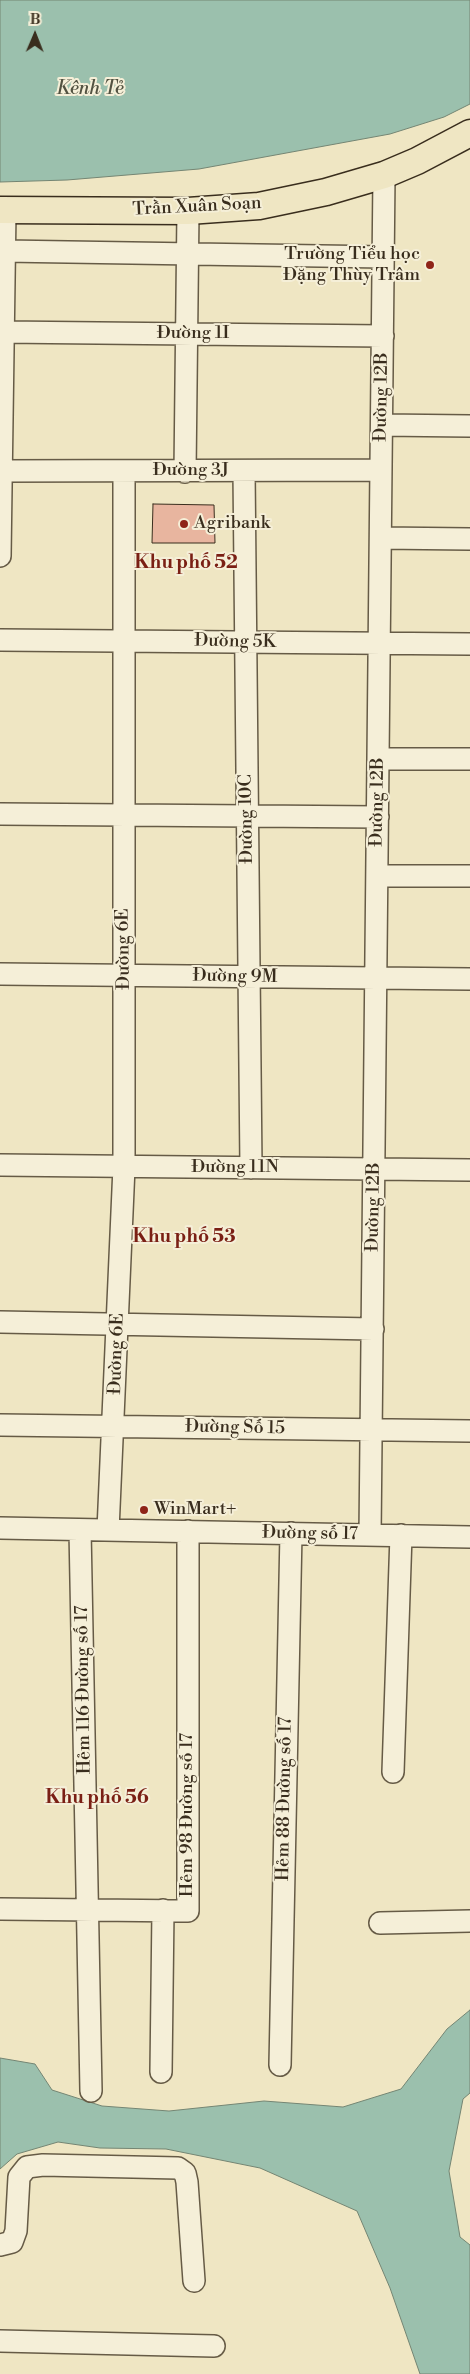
<!DOCTYPE html>
<meta charset="utf-8">
<style>
body{margin:0}
#map{position:relative;width:470px;height:2374px;overflow:hidden;background:#efe6c3;font-family:"Libre Bodoni",serif}
canvas{display:block}
.north{position:absolute;left:10px;top:10px;width:50px;height:50px;-webkit-text-stroke:4px #f5efd8;paint-order:stroke;rotate:1deg;font-size:14px;font-weight:700;line-height:20px;text-align:center;color:#392d1d}
.north::after{content:'';display:block;margin:auto;width:18px;height:22px;background:#392d1d;clip-path:polygon(50% 0,100% 100%,50% 72%,0 100%)}
</style>
<div id="map">
<canvas width="470" height="2374"></canvas>
<div class="north">B</div>
</div>
<script>
const c = document.querySelector('canvas').getContext('2d');
c.lineJoin = 'round';
function fillPath(path, color) {
  c.fillStyle = color;
  c.fill(path, 'evenodd');
}
function poly(rows) {
  const path = new Path2D();
  for (const r of rows) {
    path.moveTo(r[0], r[1]);
    for (let i = 2; i < r.length; i += 2) path.lineTo(r[i], r[i + 1]);
  }
  return path;
}
function stroke(path, color, width, dash) {
  c.strokeStyle = color;
  c.lineWidth = width;
  c.lineCap = dash ? 'butt' : 'round';
  c.setLineDash(dash || []);
  c.stroke(path);
}
function drawText(font, color, halo, rows, align = 'center') {
  c.font = font + ' "Libre Bodoni",serif';
  c.lineWidth = 4;
  c.setLineDash([]);
  c.textBaseline = 'middle';
  c.strokeStyle = halo;
  c.fillStyle = color;
  for (const [text, x, y, turn = 0] of rows) {
    c.save();
    c.translate(x, y);
    c.rotate((+turn || 0) * Math.PI / 180);
    c.textAlign = isNaN(turn) ? turn : align;
    if (halo) c.strokeText(text, 0, 0);
    c.fillText(text, 0, 0);
    c.restore();
  }
}
const water = poly([
 [0,0,470,0,470,104,444,117,390,134,199,169,67,180,0,182,0,0],
 [470,2010,470,2093,463,2099,449,2171,460,2237,470,2245,470,2374,420,2374,390,2288,357,2211,260,2168,166,2149,100,2148,58,2142,17,2154,0,2169,0,2058,35,2064,52,2090,102,2106,169,2111,264,2101,343,2107,401,2089,447,2029,470,2010]
]);
fillPath(water, '#9bc0ad');
stroke(water, '#748573', 1);
const building = poly([
 [153,504,214,505,215,543,152,543,153,504]
]);
fillPath(building, '#e8b59f');
stroke(building, '#392d1d', 1);
const minor = poly([
 [5,251,384,257],
 [3,332,383,336],
 [382,425,470,426],
 [1,471,381,470],
 [244,471,251,1168],
 [185,472,188,211],
 [381,538,470,539],
 [0,556,5,211],
 [0,640,470,644],
 [378,759,470,759],
 [0,814,378,817],
 [377,876,470,876],
 [0,974,470,979],
 [0,1165,470,1170],
 [0,1322,373,1329],
 [0,1425,470,1431],
 [0,1528,470,1537],
 [80,1530,91,2091],
 [108,1530,124,1167,124,471],
 [370,1535,384,175],
 [393,1772,401,1535],
 [0,1909,188,1911,188,1531],
 [380,1923,470,1921],
 [280,2065,291,1533],
 [161,2072,163,1910],
 [0,2245,12,2242,16,2231,19,2177,27,2167,43,2165,178,2168,185,2173,187,2182,194,2281],
 [0,2341,214,2346]
]);
const major = poly([
 [0,210,188,211,259,206,326,192,384,175,417,161,470,133]
]);
stroke(minor, '#665b46', 24);
stroke(major, '#392d1d', 29);
stroke(minor, '#f5efd8', 21);
stroke(major, '#efe6c3', 26);
for (const [x, y, r, color] of [
 [430,265,5,"#8f2418"],
 [184,524,5,"#8f2418"],
 [144,1510,5,"#8f2418"]
]) {
  const dot = new Path2D();
  dot.arc(x, y, r, 0, 2 * Math.PI);
  c.fillStyle = color;
  c.fill(dot);
  stroke(dot, '#f5efd8', 2);
}
drawText('18px', '#392d1d', '#f5efd8', [
 ["Trần Xuân Soạn",197,207,-3],
 ["Đường 1I",193,334],
 ["Đường 12B",382,397,-89],
 ["Đường 3J",191,471],
 ["Đường 5K",235,642,1],
 ["Đường 12B",378,802,-89],
 ["Đường 10C",247,819,-91],
 ["Đường 6E",124,949,-91],
 ["Đường 9M",235,977,1],
 ["Đường 11N",235,1168],
 ["Đường 12B",374,1207,-89],
 ["Đường 6E",117,1354,-88],
 ["Đường Số 15",235,1428,1],
 ["Đường số 17",310,1534,1],
 ["Hẻm 116 Đường số 17",84,1690,-91],
 ["Hẻm 88 Đường số 17",285,1799,-89],
 ["Hẻm 98 Đường số 17",188,1815,-90]
]);
drawText('18px', '#392d1d', '#f5efd8', [
 ["Trường Tiểu học",420,255,"right"],
 ["Đặng Thùy Trâm",420,276,"right"],
 ["Agribank",194,524],
 ["WinMart+",154,1510]
], 'left');
drawText('italic 19px', '#525241', '#f5efd8', [
 ["Kênh Tẻ",90,89]
]);
drawText('bold 19px', '#7a1f14', '#f5efd8', [
 ["Khu phố 52",186,563],
 ["Khu phố 53",184,1237],
 ["Khu phố 56",97,1798]
]);
</script>
